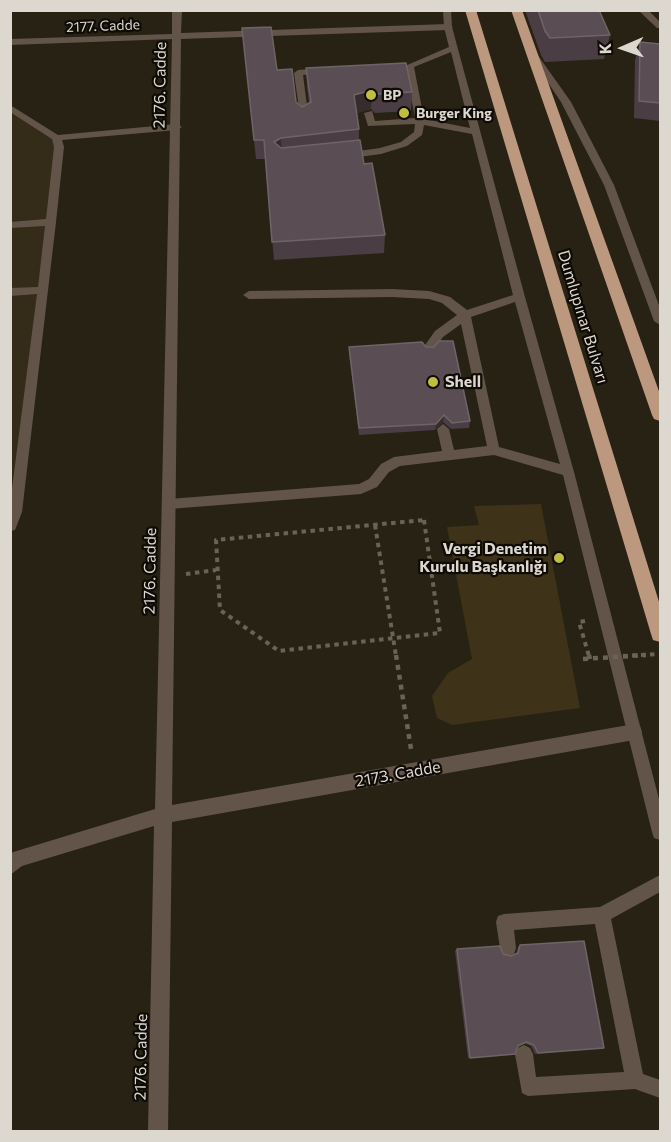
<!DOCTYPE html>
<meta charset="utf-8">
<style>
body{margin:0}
#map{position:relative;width:671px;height:1142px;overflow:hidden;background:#282215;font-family:Commissioner,sans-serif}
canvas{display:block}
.frame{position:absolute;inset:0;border:12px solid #dcd8d0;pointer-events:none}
.north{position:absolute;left:593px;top:18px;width:60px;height:60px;-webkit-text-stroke:4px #0e0b06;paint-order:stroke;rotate:268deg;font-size:16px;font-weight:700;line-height:24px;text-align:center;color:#dcd8d0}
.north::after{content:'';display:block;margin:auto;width:21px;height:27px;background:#dcd8d0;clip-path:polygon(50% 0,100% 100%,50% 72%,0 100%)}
</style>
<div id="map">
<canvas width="671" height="1142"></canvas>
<div class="frame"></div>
<div class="north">K</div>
</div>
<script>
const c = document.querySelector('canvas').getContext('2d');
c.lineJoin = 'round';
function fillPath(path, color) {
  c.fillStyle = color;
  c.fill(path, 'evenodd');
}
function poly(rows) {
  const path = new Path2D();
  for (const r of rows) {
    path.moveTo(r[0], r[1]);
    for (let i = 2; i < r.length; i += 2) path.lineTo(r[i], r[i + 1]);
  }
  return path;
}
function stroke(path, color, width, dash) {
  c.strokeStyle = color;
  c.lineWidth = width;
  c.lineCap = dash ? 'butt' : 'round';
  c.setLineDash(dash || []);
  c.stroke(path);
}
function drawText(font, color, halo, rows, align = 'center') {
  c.font = font + ' Commissioner,sans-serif';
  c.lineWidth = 4.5;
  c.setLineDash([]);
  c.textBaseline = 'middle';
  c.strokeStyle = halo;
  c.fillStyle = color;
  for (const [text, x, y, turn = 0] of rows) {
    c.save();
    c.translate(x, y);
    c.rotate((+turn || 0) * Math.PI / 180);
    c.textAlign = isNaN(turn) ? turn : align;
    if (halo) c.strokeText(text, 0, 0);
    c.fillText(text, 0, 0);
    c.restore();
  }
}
fillPath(poly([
 [11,108,56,138,11,526]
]), '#342b18');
fillPath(poly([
 [541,504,580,708,452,725,437,718,432,696,448,673,472,659,447,527,479,525,474,506]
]), '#3e3218');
stroke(poly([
 [424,520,440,633,279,651,220,610,216,540,424,520],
 [375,525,396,656],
 [186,574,216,570],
 [585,621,579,622,589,656]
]), '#686257', 4, [4.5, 4.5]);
stroke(poly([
 [396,655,411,749],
 [589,655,590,659]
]), '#686257', 4.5, [5, 5]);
fillPath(poly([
 [443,10,451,10,452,27,525,297,574,472,660,803,660,840,654,838,652,832,563,475,494,455,400,466,389,472,377,487,361,494,169,509,164,508,163,504,164,500,169,499,359,484,369,479,381,464,394,457,442,451,437,429,443,424,449,429,454,450,487,446,461,324,443,337,433,351,425,351,423,348,435,331,457,315,442,303,429,299,392,297,249,299,243,295,249,291,392,289,429,291,450,297,467,310,513,295,472,134,424,125,422,135,407,146,381,154,344,159,339,156,344,153,380,148,401,142,414,132,415,124,368,126,364,113,372,111,375,121,415,118,405,66,449,47,444,27,443,10],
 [451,52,470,128,424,119,414,67,451,52],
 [515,302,560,464,499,447,471,317,515,302],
 [638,10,648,10,660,22,660,28,657,28,638,10],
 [531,54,537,54,571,102,614,185,660,308,660,325,654,321,604,185,561,102,530,56,531,54],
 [323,68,327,71,326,73,303,75,309,121,301,123,294,73,298,70,323,68],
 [10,105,58,135,177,124,182,127,177,130,62,140,64,147,56,222,22,512,15,530,10,531,10,504,37,294,10,296,10,288,38,287,45,226,10,228,10,222,46,219,54,147,52,139,10,112,10,105],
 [660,875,660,892,611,919,643,1074,660,1080,660,1098,635,1089,528,1096,522,1093,515,1054,518,1048,524,1045,530,1048,533,1054,536,1077,624,1072,595,924,514,930,516,948,514,954,508,956,502,954,500,948,496,922,498,916,504,914,600,907,660,875]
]), '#63544a');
fillPath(poly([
 [172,10,182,10,181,33,448,24,453,27,448,30,181,39,172,805,634,724,640,726,642,732,640,738,634,740,172,822,168,1132,148,1132,154,826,22,866,10,875,10,853,155,809,172,39,10,45,10,39,172,34,172,10]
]), '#63544a');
fillPath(poly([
 [465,10,476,10,660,605,660,642,653,640,651,634,465,10],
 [511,10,522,10,660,394,660,421,654,419,652,415,511,10]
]), '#bc987e');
stroke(poly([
 [623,656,660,654]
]), '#686257', 4, [4.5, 4.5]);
stroke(poly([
 [583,659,646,655]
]), '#686257', 4.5, [5, 5]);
fillPath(poly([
 [525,10,599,10,610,35,604,59,545,62,541,55],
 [640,42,660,44,660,121,634,118,635,60],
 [244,47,277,70,296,102,302,107,309,103,307,87,306,68,412,92,411,111,375,113,371,109,357,113,359,129,359,140,364,164,385,235,384,253,274,260,265,159,256,159],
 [349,347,470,421,469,428,451,429,443,422,435,430,359,435,349,353],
 [520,945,604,1048,535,1054,531,1046,524,1043,518,1046,515,1054,513,1055,468,1058,455,951,457,949,503,954,511,956,516,954,518,947]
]), '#4a3e44');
fillPath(poly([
 [372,90,371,109,354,114,354,95],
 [281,138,282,157,274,142],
 [444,415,443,422,435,430,436,424]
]), '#362c2b');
const building = poly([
 [538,10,599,10,610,35,550,38,545,31,538,10],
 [271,27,277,70,292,69,296,102,302,107,311,102,306,68,406,63,412,92,376,94,372,90,354,95,359,129,281,138,274,142,281,148,360,140,364,164,372,163,385,235,272,242,264,140,254,140,242,28,271,27],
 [640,42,660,44,660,103,639,101,640,42],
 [439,341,453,341,470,421,452,423,444,415,436,424,359,428,349,347,422,342,426,347,434,347,439,341],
 [584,941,604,1048,538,1053,534,1045,526,1042,518,1046,515,1054,470,1058,457,949,500,946,503,954,511,956,518,953,520,945,584,941]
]);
fillPath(building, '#5a4e54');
stroke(building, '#6e6467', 1.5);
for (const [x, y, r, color] of [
 [371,95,6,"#c0be40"],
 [404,113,6,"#c0be40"],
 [433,382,6,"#c0be40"],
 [559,558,6,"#c0be40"]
]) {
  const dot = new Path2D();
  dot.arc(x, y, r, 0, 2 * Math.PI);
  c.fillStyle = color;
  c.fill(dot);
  stroke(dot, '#0e0b06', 2);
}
drawText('14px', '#dcd8d0', '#0e0b06', [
 ["2177. Cadde",103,26,-2]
]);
drawText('bold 14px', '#dcd8d0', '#0e0b06', [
 ["BP",383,95],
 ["Burger King",416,113]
], 'left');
drawText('16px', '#dcd8d0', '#0e0b06', [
 ["2176. Cadde",160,85,-89],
 ["Dumlupınar Bulvarı",583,317,73],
 ["2176. Cadde",150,571,-89],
 ["2173. Cadde",398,774,-10],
 ["2176. Cadde",141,1057,-89]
]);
drawText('bold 16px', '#dcd8d0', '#0e0b06', [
 ["Shell",445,382],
 ["Vergi Denetim",547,549,"right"],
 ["Kurulu Başkanlığı",547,567,"right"]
], 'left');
</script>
